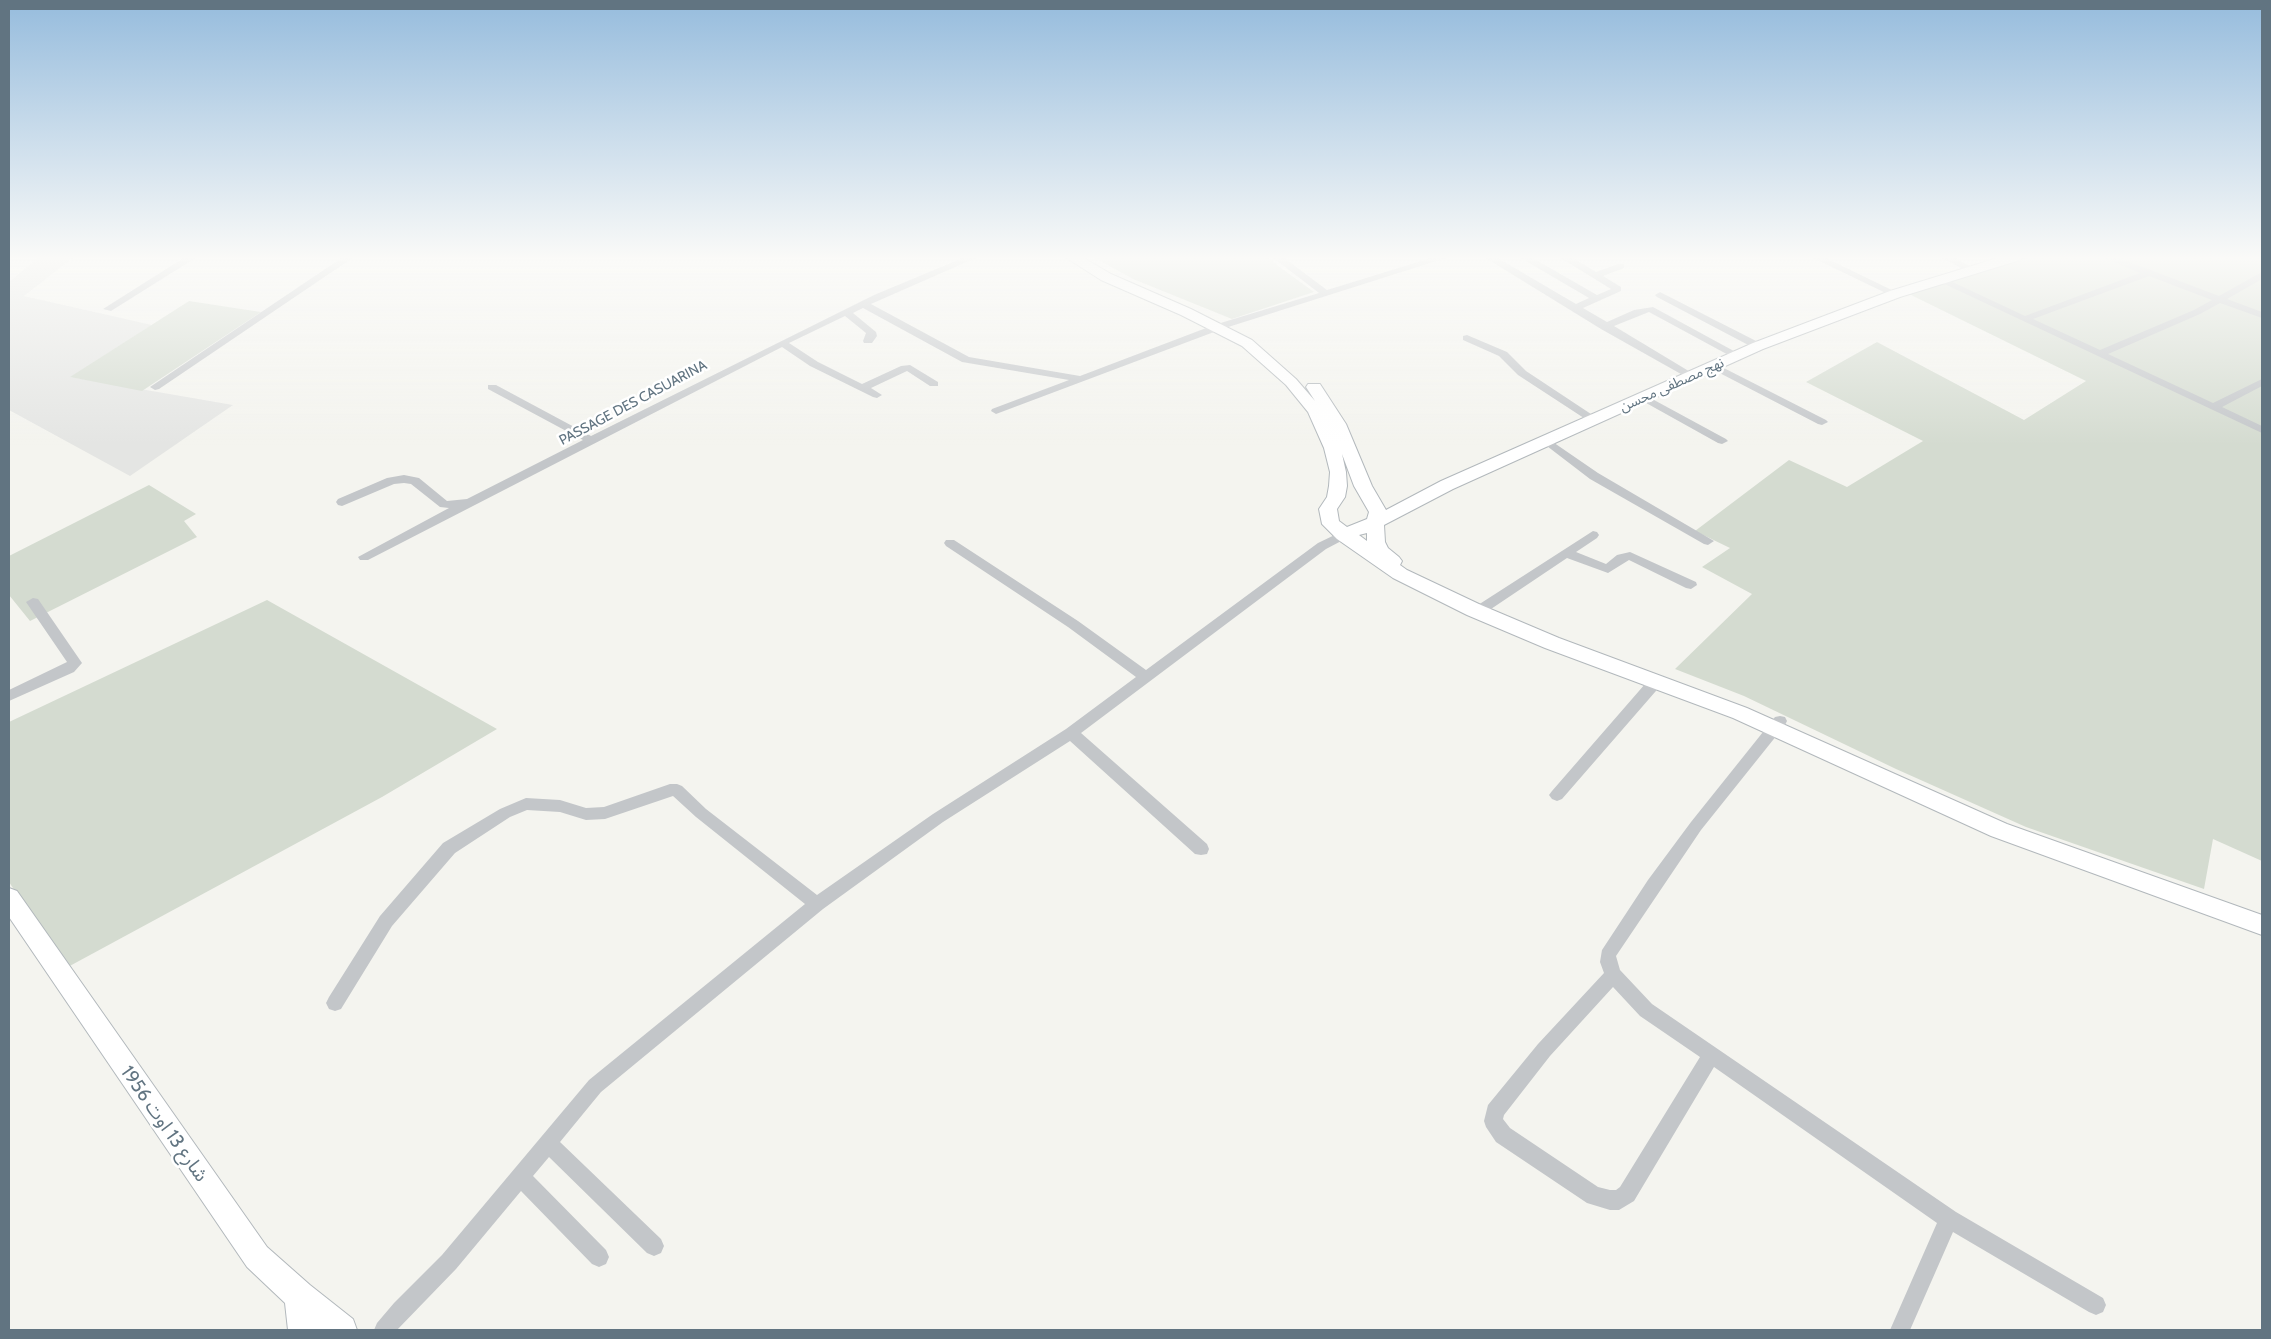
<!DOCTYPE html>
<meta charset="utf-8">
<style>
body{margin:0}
#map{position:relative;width:2271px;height:1339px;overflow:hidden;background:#f4f4ef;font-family:Cabin,sans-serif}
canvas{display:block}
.frame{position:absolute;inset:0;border:10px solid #617481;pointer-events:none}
</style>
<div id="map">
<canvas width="2271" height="1339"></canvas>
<div class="frame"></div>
</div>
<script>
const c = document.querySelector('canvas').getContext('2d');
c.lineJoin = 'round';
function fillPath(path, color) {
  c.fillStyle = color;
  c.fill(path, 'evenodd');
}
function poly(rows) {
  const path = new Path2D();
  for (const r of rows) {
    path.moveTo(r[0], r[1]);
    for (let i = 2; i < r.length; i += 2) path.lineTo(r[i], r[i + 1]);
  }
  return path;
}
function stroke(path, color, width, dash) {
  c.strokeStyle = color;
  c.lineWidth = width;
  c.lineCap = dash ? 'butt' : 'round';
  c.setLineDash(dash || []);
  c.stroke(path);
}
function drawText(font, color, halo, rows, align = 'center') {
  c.font = font + ' Cabin,"Noto Sans Arabic",sans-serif';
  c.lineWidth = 5;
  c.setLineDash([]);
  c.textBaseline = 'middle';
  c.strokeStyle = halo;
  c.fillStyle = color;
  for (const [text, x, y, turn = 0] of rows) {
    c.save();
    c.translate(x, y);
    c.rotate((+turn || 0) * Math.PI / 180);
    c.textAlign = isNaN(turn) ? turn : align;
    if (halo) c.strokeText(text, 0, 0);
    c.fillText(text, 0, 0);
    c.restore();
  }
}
fillPath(poly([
 [39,257,74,257,24,296,152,325,71,377,233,405,130,476,9,410,9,282]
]), '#e4e5e3');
fillPath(poly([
 [1093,257,1266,257,1314,292,1232,319,1133,279],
 [2029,257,2262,257,2262,861,2213,839,2204,889,2026,827,1896,769,1744,696,1675,669,1752,594,1702,567,1730,548,1695,531,1789,460,1847,487,1923,441,1806,382,1877,342,2024,420,2086,381,1909,294],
 [189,301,261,312,142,391,70,377],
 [149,485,196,514,184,521,197,537,30,621,9,595,9,556],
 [267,600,497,729,382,797,66,968,9,882,9,722]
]), '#d4dbd0');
const secondary = poly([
 [1065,257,1082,257,1111,274,1191,309,1252,340,1296,379,1315,401,1306,387,1308,384,1320,384,1346,424,1372,486,1386,510,1441,481,1753,343,1890,291,2001,257,2022,257,2020,260,1900,297,1763,349,1453,489,1384,525,1385,542,1388,548,1399,557,1402,561,1400,565,1407,570,1481,605,1559,638,1747,708,2007,824,2262,915,2262,935,1991,836,1733,718,1545,648,1467,615,1393,578,1337,539,1322,524,1319,509,1327,497,1329,486,1330,472,1324,448,1308,412,1286,385,1242,346,1181,315,1101,280,1065,257],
 [1342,454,1354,486,1369,512,1367,519,1347,527,1339,521,1337,509,1345,497,1347,486,1346,472,1342,454],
 [1367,533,1367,541,1359,535,1367,533],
 [9,888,17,891,267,1247,310,1285,353,1319,357,1330,288,1330,285,1303,247,1267,9,917,9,888]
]);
stroke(secondary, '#b2b8bc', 2);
fillPath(poly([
 [185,257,197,257,111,311,103,309,185,257],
 [343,257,354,257,159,389,155,390,150,387,343,257],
 [965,257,978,257,871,304,969,357,1080,376,1214,325,1319,293,1272,257,1283,257,1327,290,1434,257,1449,257,1222,329,996,414,991,411,992,409,1069,380,962,362,863,308,853,313,876,332,877,336,872,343,864,343,863,341,866,333,845,316,789,343,818,362,862,384,901,366,910,365,938,382,938,386,930,386,907,371,871,388,882,395,877,398,873,397,810,366,782,347,368,560,360,560,358,557,449,508,440,507,411,484,404,483,394,484,342,506,338,505,336,502,338,499,387,478,404,475,419,478,447,501,467,499,583,440,488,389,488,385,496,385,591,436,874,295,965,257],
 [1484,257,1496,257,1576,304,1589,298,1519,257,1531,257,1597,295,1611,289,1559,257,1571,257,1596,272,1618,264,1624,264,1624,268,1603,276,1621,287,1621,291,1583,308,1607,322,1634,310,1653,307,1743,356,1738,359,1734,358,1649,312,1614,326,1697,376,1692,379,1688,378,1601,329,1484,257],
 [1811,257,1824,257,1900,294,1892,296,1811,257],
 [1940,257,1953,257,1977,270,1969,272,1940,257],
 [2102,257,2116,257,2219,296,2262,272,2262,279,2227,299,2262,312,2262,318,2220,303,2200,314,2108,354,2213,403,2262,379,2262,386,2222,407,2262,426,2262,433,1936,280,1944,278,2025,316,2140,273,2102,257],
 [2149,276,2212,300,2194,310,2100,350,2033,319,2149,276],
 [1660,292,1762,344,1763,346,1762,348,1754,348,1657,297,1655,295,1660,292],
 [1467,335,1507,352,1526,371,1600,420,1594,423,1590,422,1518,375,1499,356,1463,340,1463,336,1467,335],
 [1714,363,1826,420,1828,422,1822,425,1818,424,1710,368,1710,364,1714,363],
 [1643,394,1726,439,1728,441,1722,444,1718,443,1639,399,1638,397,1643,394],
 [1547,438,1598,473,1714,541,1708,545,1704,544,1590,479,1543,443,1541,441,1547,438],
 [1343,531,1347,532,1349,535,1347,538,1326,549,1081,733,1207,844,1209,849,1207,854,1201,855,1195,854,1070,741,943,822,823,909,601,1092,560,1142,661,1239,664,1246,661,1253,654,1256,647,1253,549,1157,533,1176,606,1250,609,1257,606,1264,599,1267,592,1264,521,1191,456,1269,397,1330,374,1330,377,1323,394,1303,442,1255,589,1080,805,904,696,817,673,796,605,819,586,820,560,812,527,810,510,817,455,853,392,926,341,1009,335,1011,329,1009,326,1003,329,997,380,916,443,843,500,809,526,798,560,800,586,808,604,807,670,784,677,784,682,786,706,809,817,895,933,814,1066,729,1136,677,1068,627,946,546,944,543,946,540,954,540,1078,621,1146,670,1318,543,1343,531],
 [1593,531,1597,532,1599,535,1597,538,1576,552,1606,564,1617,555,1630,552,1696,582,1697,585,1691,589,1686,588,1629,560,1608,573,1567,558,1488,611,1478,611,1476,608,1478,605,1593,531],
 [33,598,38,599,82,663,74,672,9,701,9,690,67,662,26,602,33,598],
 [1657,675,1664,680,1662,684,1562,799,1557,801,1552,799,1549,795,1552,791,1652,676,1657,675],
 [1780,716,1785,717,1787,721,1785,725,1701,830,1616,956,1620,970,1652,1004,1956,1212,2103,1298,2106,1305,2103,1312,2096,1315,2089,1312,1953,1232,1910,1330,1890,1330,1937,1223,1714,1067,1634,1201,1619,1210,1610,1210,1587,1203,1496,1142,1486,1127,1484,1121,1488,1105,1538,1044,1604,973,1600,962,1602,950,1648,880,1691,822,1775,717,1780,716],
 [1613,987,1640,1016,1700,1057,1620,1187,1616,1190,1610,1190,1598,1187,1510,1128,1503,1119,1504,1115,1550,1056,1613,987]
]), '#c3c6c9');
fillPath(secondary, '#fff');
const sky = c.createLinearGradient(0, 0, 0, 445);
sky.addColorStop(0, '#96bcdd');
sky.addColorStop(0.58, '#fafaf8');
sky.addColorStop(1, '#fafaf800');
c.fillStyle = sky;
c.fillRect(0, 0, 2271, 445);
drawText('14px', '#617481', '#fff', [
 ["نهج مصطفى محسن",1672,385,-24],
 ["PASSAGE DES CASUARINA",633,403,-28]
]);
drawText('19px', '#617481', '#fff', [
 ["شارع 13 اوت 1956",164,1124,55]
]);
</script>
